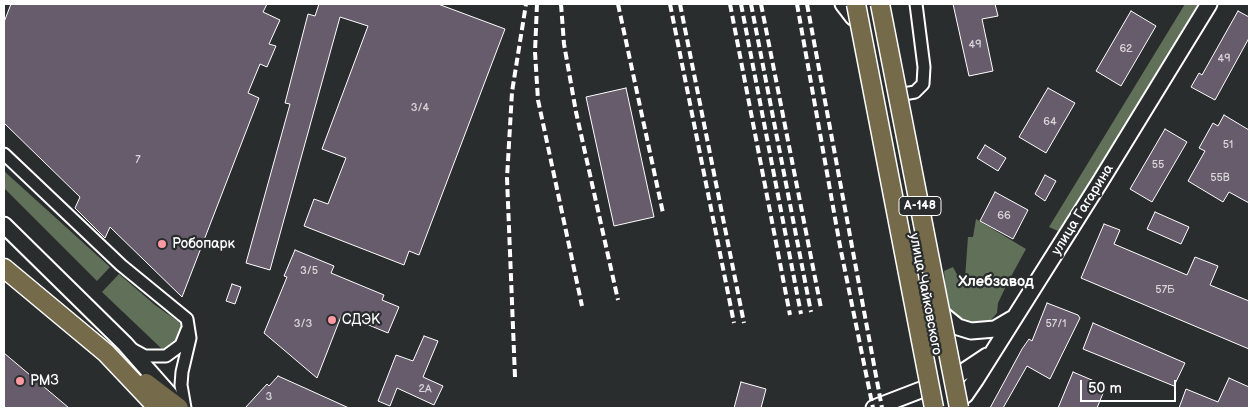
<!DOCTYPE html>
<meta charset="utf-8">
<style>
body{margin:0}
#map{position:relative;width:1253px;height:412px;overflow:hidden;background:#2a2d2e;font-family:"Balsamiq Sans",sans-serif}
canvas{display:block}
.frame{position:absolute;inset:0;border:5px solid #fff;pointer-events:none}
.scale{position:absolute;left:1080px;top:380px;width:96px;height:22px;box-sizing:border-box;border:2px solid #fff;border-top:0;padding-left:6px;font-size:15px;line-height:18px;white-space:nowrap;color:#fff;-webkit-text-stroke:4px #2a2d2e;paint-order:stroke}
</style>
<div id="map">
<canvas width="1253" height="412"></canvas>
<div class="frame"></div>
<div class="scale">50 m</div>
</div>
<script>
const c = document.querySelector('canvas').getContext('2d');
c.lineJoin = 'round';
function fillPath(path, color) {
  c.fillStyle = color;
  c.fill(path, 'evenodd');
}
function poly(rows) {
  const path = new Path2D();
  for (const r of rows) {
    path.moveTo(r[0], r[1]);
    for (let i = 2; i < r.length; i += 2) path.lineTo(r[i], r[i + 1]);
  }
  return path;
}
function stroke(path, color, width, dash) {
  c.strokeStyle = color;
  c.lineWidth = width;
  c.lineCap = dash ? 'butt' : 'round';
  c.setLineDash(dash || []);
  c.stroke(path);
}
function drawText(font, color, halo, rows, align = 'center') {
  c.font = font + ' "Balsamiq Sans",sans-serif';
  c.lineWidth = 4.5;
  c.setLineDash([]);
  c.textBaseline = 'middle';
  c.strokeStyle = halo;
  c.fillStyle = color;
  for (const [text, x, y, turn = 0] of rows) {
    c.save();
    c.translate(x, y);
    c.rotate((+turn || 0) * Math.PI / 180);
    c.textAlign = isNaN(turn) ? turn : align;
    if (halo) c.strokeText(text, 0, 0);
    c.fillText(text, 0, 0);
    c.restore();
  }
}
fillPath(poly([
 [1185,4,1209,4,1067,235,1049,227],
 [4,171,110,267,97,281,4,188],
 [976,219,1026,249,1008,282,998,303,997,313,990,321,976,325,960,320,952,314,947,306,944,271,953,267,961,282,965,278,968,237,973,237],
 [119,274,155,305,179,322,183,332,180,340,163,350,102,292]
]), '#617058');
const building = poly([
 [11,4,267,4,263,12,280,20,269,44,276,46,267,67,260,64,248,93,259,98,182,297,110,227,105,238,75,208,80,197,4,123,4,22,11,4],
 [319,4,438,4,505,29,419,255,409,251,404,265,304,226,314,199,328,204,346,158,322,149,368,26,340,17,270,270,246,263,290,104,285,103,308,14,315,16,319,4],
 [953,4,995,4,998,16,982,19,993,71,969,76,953,4],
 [1131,11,1156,26,1121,86,1096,71,1131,11],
 [1238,11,1249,17,1249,38,1215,100,1191,87,1199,73,1202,75,1238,11],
 [626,88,654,217,614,226,586,97,626,88],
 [1048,88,1075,103,1046,153,1019,137,1048,88],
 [1224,115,1249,130,1249,203,1229,192,1223,202,1188,181,1205,151,1199,148,1213,123,1218,126,1224,115],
 [1165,129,1187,142,1152,202,1130,189,1165,129],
 [985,145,1006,158,998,171,977,158,985,145],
 [1045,175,1056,181,1045,201,1035,194,1045,175],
 [995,192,1028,210,1013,239,980,221,995,192],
 [1155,212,1189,227,1181,244,1147,229,1155,212],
 [1104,224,1120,230,1114,244,1187,275,1195,257,1218,266,1210,285,1249,301,1249,349,1081,278,1104,224],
 [295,250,334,266,331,273,384,295,382,300,399,307,388,333,342,314,317,378,264,333,287,277,284,276,295,250],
 [232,284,241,287,235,304,226,301,232,284],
 [1047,303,1078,315,1080,318,1050,379,1027,366,1003,408,990,408,1022,349,1029,339,1032,341,1047,303],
 [1093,323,1185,363,1174,386,1083,349,1093,323],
 [424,336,438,341,423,377,443,386,434,405,397,388,390,406,378,401,396,355,413,361,424,336],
 [4,353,69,408,4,408,4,353],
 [1073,372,1106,386,1097,408,1058,408,1073,372],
 [278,376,307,389,349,408,245,408,267,384,269,386,278,376],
 [1229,378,1249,387,1249,408,1179,408,1186,389,1218,402,1229,378],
 [741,382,766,389,761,408,734,408,741,382]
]);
fillPath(building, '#675c6b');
stroke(building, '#fff', 1);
const street = poly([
 [892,96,915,92,923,84,924,67,916,4],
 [4,154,121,265,187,319,190,338,182,372,181,385,185,408],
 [132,349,145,356,166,356,181,345,187,330]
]);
const secondary = poly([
 [843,4,853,17,863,23],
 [868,4,925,291],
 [4,225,125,344,170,395],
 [926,298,947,408],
 [937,310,958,327,971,331,995,329,1012,319],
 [874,408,957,376,987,356],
 [949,408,965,395,976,379,1100,182,1209,4]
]);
const primary = poly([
 [4,268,106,353,158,408],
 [146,383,179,408]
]);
stroke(street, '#fff', 15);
stroke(secondary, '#fff', 19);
stroke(primary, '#fff', 21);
stroke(street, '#2a2d2e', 11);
stroke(secondary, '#2a2d2e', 15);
stroke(primary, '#756b4b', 18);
stroke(poly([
 [537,4,535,52,538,100,582,306],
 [561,4,564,44,576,112,618,300],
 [618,4,663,213],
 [670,4,734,323],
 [680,4,744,323],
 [730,4,790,315],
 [741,4,801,314],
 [751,4,811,312],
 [761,4,821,308],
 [797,4,840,246,873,408],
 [807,4,882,408],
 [515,377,507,178,512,92,526,4]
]), '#fff', 4, [8, 4]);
const primaryBridge = poly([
 [856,4,934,408],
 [880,4,959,408]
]);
stroke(primaryBridge, '#fff', 21, []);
stroke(primaryBridge, '#756b4b', 18);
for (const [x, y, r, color] of [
 [162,244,5,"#ff9aa2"],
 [332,320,5,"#ff9aa2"],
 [20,381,5,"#ff9aa2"]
]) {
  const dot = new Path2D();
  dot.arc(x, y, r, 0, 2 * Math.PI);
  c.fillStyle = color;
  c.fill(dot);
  stroke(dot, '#2a2d2e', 2);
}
drawText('11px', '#d9d6da', null, [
 ["49",975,45],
 ["62",1126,49],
 ["49",1224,59],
 ["3/4",420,108],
 ["64",1050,122],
 ["51",1228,145],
 ["7",138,160],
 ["55",1158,165],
 ["55В",1220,178],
 ["66",1004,216],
 ["3/5",309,271],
 ["57Б",1165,290],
 ["3/3",303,324],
 ["57/1",1056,324],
 ["2А",425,389],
 ["3",269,397]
]);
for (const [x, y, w] of [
 [920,206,42]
]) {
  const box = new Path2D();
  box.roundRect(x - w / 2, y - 9.5, w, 19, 4);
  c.fillStyle = '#2a2d2e';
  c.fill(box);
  stroke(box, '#fff', 1);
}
drawText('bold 12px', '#fff', null, [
 ["А-148",920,206]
]);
drawText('14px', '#fff', '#2a2d2e', [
 ["улица Гагарина",1083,210,-58],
 ["улица Чайковского",925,294,79]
]);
drawText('14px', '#fff', '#2a2d2e', [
 ["Робопарк",172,244],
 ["СДЭК",342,320],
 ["РМЗ",30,381]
], 'left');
drawText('bold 15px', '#fff', '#2a2d2e', [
 ["Хлебзавод",996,282]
]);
</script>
